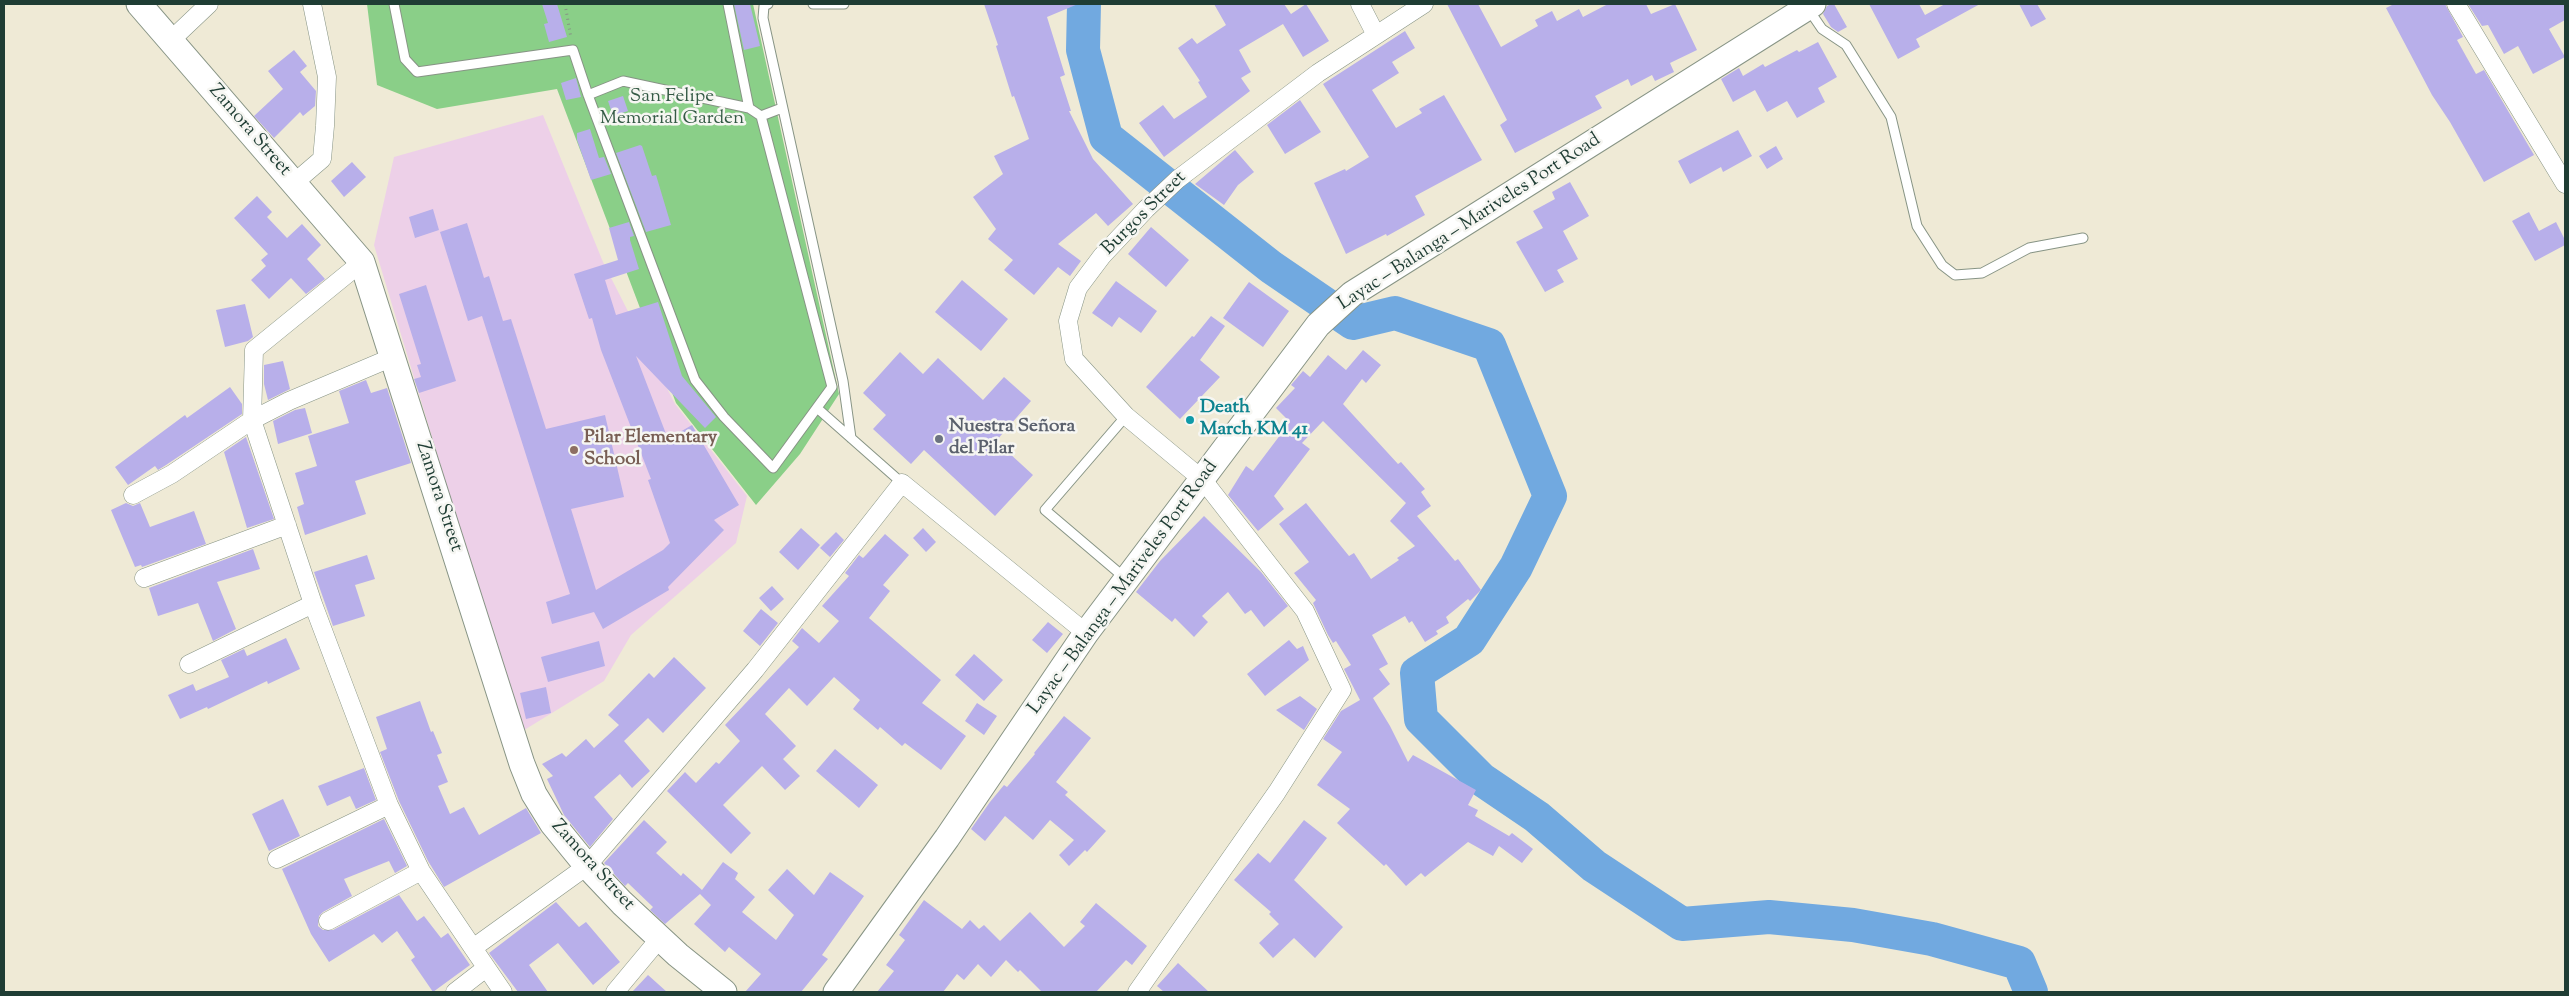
<!DOCTYPE html>
<meta charset="utf-8">
<style>
body{margin:0}
#map{position:relative;width:2569px;height:996px;overflow:hidden;background:#efead6;font-family:"Sorts Mill Goudy",serif}
canvas{display:block}
.frame{position:absolute;inset:0;border:5px solid #1f3d34;pointer-events:none}
</style>
<div id="map">
<canvas width="2569" height="996"></canvas>
<div class="frame"></div>
</div>
<script>
const c = document.querySelector('canvas').getContext('2d');
c.lineJoin = 'round';
function fillPath(path, color) {
  c.fillStyle = color;
  c.fill(path, 'evenodd');
}
function poly(rows) {
  const path = new Path2D();
  for (const r of rows) {
    path.moveTo(r[0], r[1]);
    for (let i = 2; i < r.length; i += 2) path.lineTo(r[i], r[i + 1]);
  }
  return path;
}
function stroke(path, color, width, dash) {
  c.strokeStyle = color;
  c.lineWidth = width;
  c.lineCap = dash ? 'butt' : 'round';
  c.setLineDash(dash || []);
  c.stroke(path);
}
function drawText(font, color, halo, rows, align = 'center') {
  c.font = font + ' "Sorts Mill Goudy",serif';
  c.lineWidth = 5;
  c.setLineDash([]);
  c.textBaseline = 'middle';
  c.strokeStyle = halo;
  c.fillStyle = color;
  for (const [text, x, y, turn = 0] of rows) {
    c.save();
    c.translate(x, y);
    c.rotate((+turn || 0) * Math.PI / 180);
    c.textAlign = isNaN(turn) ? turn : align;
    if (halo) c.strokeText(text, 0, 0);
    c.fillText(text, 0, 0);
    c.restore();
  }
}
fillPath(poly([
 [543,115,603,262,675,404,747,496,736,543,631,635,604,681,521,732,374,245,394,157]
]), '#edd0e8');
fillPath(poly([
 [367,4,753,4,839,394,800,454,756,505,676,403,557,89,437,109,377,85]
]), '#8acf88');
stroke(poly([
 [1084,4,1083,50,1106,137,1271,267,1353,323,1395,313,1489,345,1550,496,1516,567,1469,640,1417,673,1421,719,1481,779,1537,817,1594,866,1682,924,1769,917,1853,925,1932,939,2019,963,2031,992]
]), '#71a9e0', 34);
fillPath(poly([
 [542,4,557,4,567,37,549,42,544,24,548,23],
 [734,4,750,4,760,46,744,50],
 [984,4,1078,4,1047,17,1065,75,1060,77,1071,111,1069,111,1093,159,1133,204,1108,226,1096,213,1058,244,1081,261,1070,276,1058,267,1034,295,1004,270,1013,260,988,239,996,229,973,197,1003,174,994,156,1029,139,1014,96,1012,97,996,46,998,45],
 [1214,4,1284,4,1291,14,1306,4,1329,41,1303,57,1283,24,1239,50,1251,72,1241,78,1250,91,1164,157,1139,123,1163,105,1174,119,1207,97,1198,82,1200,81,1178,48,1192,38,1197,44,1226,25],
 [1447,4,1478,4,1501,47,1538,26,1535,20,1552,11,1557,21,1579,9,1583,17,1608,4,1646,4,1651,14,1675,4,1697,50,1670,63,1674,72,1655,81,1652,75,1631,86,1628,79,1595,96,1602,108,1515,153,1500,125,1507,120],
 [1831,4,1834,4,1847,27,1838,32,1831,27,1823,14,1827,6],
 [1869,4,1919,4,1925,15,1945,4,1980,4,1916,39,1920,47,1898,59],
 [2019,4,2037,4,2046,19,2031,27],
 [2394,4,2445,4,2463,37,2457,40,2476,74,2484,70,2534,155,2484,182,2450,122,2432,95,2386,8],
 [2468,4,2565,4,2565,20,2549,29,2565,57,2533,74,2518,46,2504,54,2488,25,2482,26],
 [1405,31,1415,48,1392,62,1399,73,1372,90,1396,128,1422,113,1419,109,1444,95,1482,160,1415,196,1425,215,1387,236,1386,234,1346,254,1314,183,1345,169,1346,171,1369,157,1323,84],
 [1818,42,1837,77,1818,88,1825,102,1797,118,1787,101,1767,112,1755,90,1733,102,1721,79,1739,68,1743,76,1763,64,1765,67,1797,50,1799,52],
 [294,50,307,66,300,72,316,91,315,106,303,116,300,112,274,138,254,116,283,89,268,71],
 [576,78,581,97,566,100,561,83],
 [623,96,628,111,613,116,608,101],
 [1300,100,1321,132,1285,154,1267,125],
 [590,129,599,158,604,157,611,174,591,180,577,140,577,133],
 [1738,130,1752,156,1723,172,1721,167,1690,184,1678,161],
 [640,145,642,146,652,176,656,175,671,225,646,232,616,153],
 [1776,146,1783,159,1767,169,1759,156],
 [1235,150,1254,172,1238,185,1224,205,1195,184],
 [352,162,366,177,344,197,331,181],
 [1570,182,1589,216,1563,231,1578,259,1557,270,1564,282,1545,292,1516,242,1543,228,1533,211,1555,199,1552,192],
 [257,196,272,212,267,217,287,238,302,224,321,245,307,259,325,279,306,294,291,278,269,299,251,280,266,266,261,260,268,254,234,218],
 [433,209,439,230,415,238,409,217],
 [2529,212,2539,231,2556,222,2565,240,2565,245,2535,261,2512,221],
 [629,222,634,236,630,237,630,240,639,269,605,280,616,315,658,302,682,376,716,417,705,428,636,356,668,439,692,425,739,505,714,520,724,530,668,587,669,590,603,629,594,612,552,624,546,602,570,594,482,316,468,321,440,232,467,223,484,278,489,276,503,321,511,319,546,429,605,415,624,497,571,509,596,590,663,550,670,543,648,480,651,479,601,350,592,318,589,319,574,274,618,260,609,228],
 [1151,227,1189,260,1166,287,1128,254],
 [962,280,1008,319,981,351,935,312],
 [1116,281,1157,311,1141,333,1119,317,1112,327,1092,313],
 [1249,282,1289,311,1263,347,1223,318],
 [426,285,456,381,419,393,414,379,421,377,417,365,421,364,399,294],
 [245,304,253,337,248,341,225,347,216,310],
 [1211,316,1225,326,1200,360,1220,377,1180,419,1146,387,1192,336,1194,337],
 [1363,350,1381,365,1366,383,1362,379,1343,404,1398,464,1401,462,1425,489,1421,492,1431,506,1417,516,1455,561,1458,559,1481,590,1470,601,1468,599,1446,617,1449,623,1436,631,1438,634,1425,642,1412,621,1409,623,1405,616,1372,635,1388,664,1379,669,1390,684,1373,698,1390,726,1408,762,1413,755,1476,790,1468,805,1478,810,1475,816,1509,836,1512,833,1533,849,1522,863,1499,846,1493,856,1468,842,1425,877,1421,873,1406,886,1386,864,1384,866,1337,823,1350,809,1317,785,1342,752,1323,739,1341,711,1360,700,1344,669,1351,665,1336,641,1333,643,1328,635,1313,603,1316,600,1294,573,1309,562,1279,524,1306,503,1349,556,1354,553,1371,579,1399,560,1397,558,1415,546,1390,521,1406,503,1323,421,1302,443,1310,449,1274,496,1284,509,1258,531,1228,495,1246,466,1253,471,1290,422,1276,408,1295,388,1291,385,1303,371,1310,377,1328,355,1346,370],
 [900,352,923,374,938,358,983,400,1004,377,1031,401,996,441,1033,475,995,516,924,450,911,464,873,429,886,415,863,393],
 [283,361,290,389,268,400,264,384,264,365],
 [366,380,371,393,387,388,411,463,355,481,366,514,305,535,297,507,304,504,295,473,317,466,308,436,349,423,339,391],
 [230,387,242,404,242,414,166,465,158,470,155,466,128,485,115,467,185,415,187,418],
 [305,408,312,433,278,444,273,421,295,410],
 [246,437,274,519,247,528,224,452],
 [126,503,133,506,140,503,150,527,194,511,206,544,142,567,141,565,135,567,111,510],
 [1204,516,1261,572,1288,606,1264,627,1251,610,1245,614,1228,592,1202,616,1208,622,1194,637,1175,618,1172,622,1136,592,1160,561],
 [801,528,820,545,798,570,779,552],
 [923,528,936,542,926,552,913,538],
 [836,532,844,540,830,557,820,548],
 [885,534,909,555,883,585,890,591,869,618,941,680,922,703,966,736,941,770,905,743,902,746,880,727,878,730,853,709,860,700,834,677,807,706,789,688,765,714,796,746,783,759,800,776,785,790,762,766,723,805,751,833,731,854,667,791,685,772,696,783,716,762,719,764,740,741,725,725,799,647,792,641,802,628,819,643,839,621,822,606,849,576,845,573,859,555,863,558,866,555],
 [253,549,260,569,217,582,236,629,213,641,198,603,158,616,149,588],
 [367,555,375,579,355,585,365,616,333,626,314,572],
 [772,586,784,599,771,611,759,598],
 [761,609,778,623,760,646,743,631],
 [1048,622,1063,634,1047,653,1032,640],
 [286,638,300,669,268,684,267,681,208,709,207,707,180,719,168,695,193,684,196,691,229,677,221,660,244,649,247,656],
 [1289,640,1297,649,1303,646,1309,660,1265,696,1247,674],
 [599,641,605,666,548,682,541,657],
 [974,654,1003,680,984,701,955,675],
 [674,657,706,688,663,733,648,718,624,741,650,771,632,788,620,774,594,797,613,819,590,847,564,815,547,779,553,776,542,764,562,753,566,757,586,739,594,748,619,725,608,715,649,673,654,678],
 [546,687,551,713,526,719,520,693],
 [1300,696,1317,709,1304,730,1276,710],
 [420,701,431,732,433,731,442,753,437,755,448,782,438,786,450,814,464,807,479,835,526,808,541,833,444,887,428,861,399,801,380,752,387,749,376,717],
 [977,703,997,716,984,735,965,721],
 [1064,716,1091,738,1056,782,1068,792,1065,795,1106,831,1087,852,1085,850,1069,866,1059,855,1074,840,1050,820,1033,840,1005,816,985,841,971,829,990,802,1004,785,1007,787,1035,754,1034,753],
 [835,749,878,785,859,808,816,771],
 [364,768,376,800,356,809,350,796,327,806,318,786],
 [283,799,300,836,269,851,252,814],
 [384,819,407,866,395,873,389,861,344,879,352,896,323,912,319,916,318,926,323,930,333,930,399,895,417,921,424,916,441,938,448,933,470,965,433,992,411,960,415,957,397,931,382,943,374,934,329,962,311,934,282,869],
 [644,820,667,842,656,853,681,876,683,873,702,890,723,862,738,873,735,879,755,897,742,912,776,940,794,915,768,890,787,869,814,895,830,872,864,896,822,955,828,959,801,992,745,992,761,974,729,947,725,952,694,924,711,905,700,894,665,924,650,910,653,907,628,883,625,886,604,863],
 [1304,820,1327,838,1294,880,1343,927,1315,958,1294,938,1273,958,1259,943,1279,924,1269,914,1271,912,1234,880,1258,853,1270,863],
 [924,900,962,929,970,920,979,929,984,925,1000,941,1030,912,1064,947,1085,926,1080,922,1096,903,1147,946,1132,965,1126,960,1096,992,1042,992,1020,970,1018,972,1006,960,991,977,978,964,964,980,957,974,943,992,877,992,894,971,886,965,905,940,899,935],
 [556,902,579,927,586,922,620,962,593,985,558,943,529,965,548,992,518,992,489,953],
 [1178,963,1209,992,1164,992,1157,986],
 [648,975,667,992,632,992]
]), '#b8afea');
const lane = poly([
 [394,4,405,59,417,72,573,50,588,95,695,380,724,417,773,468,832,387,761,116,749,108,623,81,588,95],
 [728,4,749,108],
 [768,4,764,6,763,18,843,381,851,438],
 [813,4,844,4],
 [1809,10,1822,29,1846,45,1891,117,1917,226,1942,265,1955,275,1982,273,2029,248,2083,238],
 [761,116,782,108],
 [817,408,902,483],
 [1125,578,1045,510,1126,416]
]);
const street = poly([
 [1360,4,1376,35],
 [2456,4,2565,184],
 [170,41,209,4],
 [294,183,322,159,325,126,327,77,312,4],
 [362,262,254,350,252,420,313,604,389,805,421,871,473,948],
 [133,495,172,474,252,420,289,401,393,357],
 [144,578,287,525],
 [189,664,313,604],
 [277,859,389,805],
 [328,921,421,871],
 [455,992,486,968],
 [503,992,473,948,587,866,755,670,902,483,1086,633],
 [615,992,660,938],
 [1137,992,1277,792,1342,690,1305,611,1203,480,1126,416,1074,359,1068,321,1078,288,1102,256,1146,209,1178,179,1318,73,1424,4]
]);
const secondary = poly([
 [139,4,362,262,522,764,534,794,552,823,587,866,622,903,678,955,724,992],
 [836,992,947,838,1086,633,1318,325,1352,294,1813,4]
]);
stroke(lane, '#879485', 11);
stroke(street, '#879485', 19);
stroke(secondary, '#879485', 27);
stroke(poly([
 [565,4,571,38]
]), '#879485', 3, [1, 4]);
stroke(lane, '#fff', 9);
stroke(street, '#fff', 18);
stroke(secondary, '#fff', 25);
for (const [x, y, r, color] of [
 [1190,420,5,"#0f9aa8"],
 [939,439,5,"#6b7280"],
 [574,450,5,"#8d6e63"]
]) {
  const dot = new Path2D();
  dot.arc(x, y, r, 0, 2 * Math.PI);
  c.fillStyle = color;
  c.fill(dot);
  stroke(dot, '#f6f6f2', 2);
}
drawText('19px', '#345a45', '#f6f6f2', [
 ["San Felipe",672,98],
 ["Memorial Garden",672,120]
]);
drawText('19px', '#1f3d34', '#f6f6f2', [
 ["Zamora Street",249,131,49],
 ["Burgos Street",1145,214,-45],
 ["Layac – Balanga – Mariveles Port Road",1470,223,-33],
 ["Zamora Street",438,497,72],
 ["Layac – Balanga – Mariveles Port Road",1124,588,-54],
 ["Zamora Street",592,866,48]
]);
drawText('bold 19px', '#0d838f', '#f6f6f2', [
 ["Death",1200,409],
 ["March KM 41",1200,431]
], 'left');
drawText('bold 19px', '#5b616d', '#f6f6f2', [
 ["Nuestra Señora",949,428],
 ["del Pilar",949,450]
], 'left');
drawText('bold 19px', '#785e54', '#f6f6f2', [
 ["Pilar Elementary",584,439],
 ["School",584,461]
], 'left');
</script>
